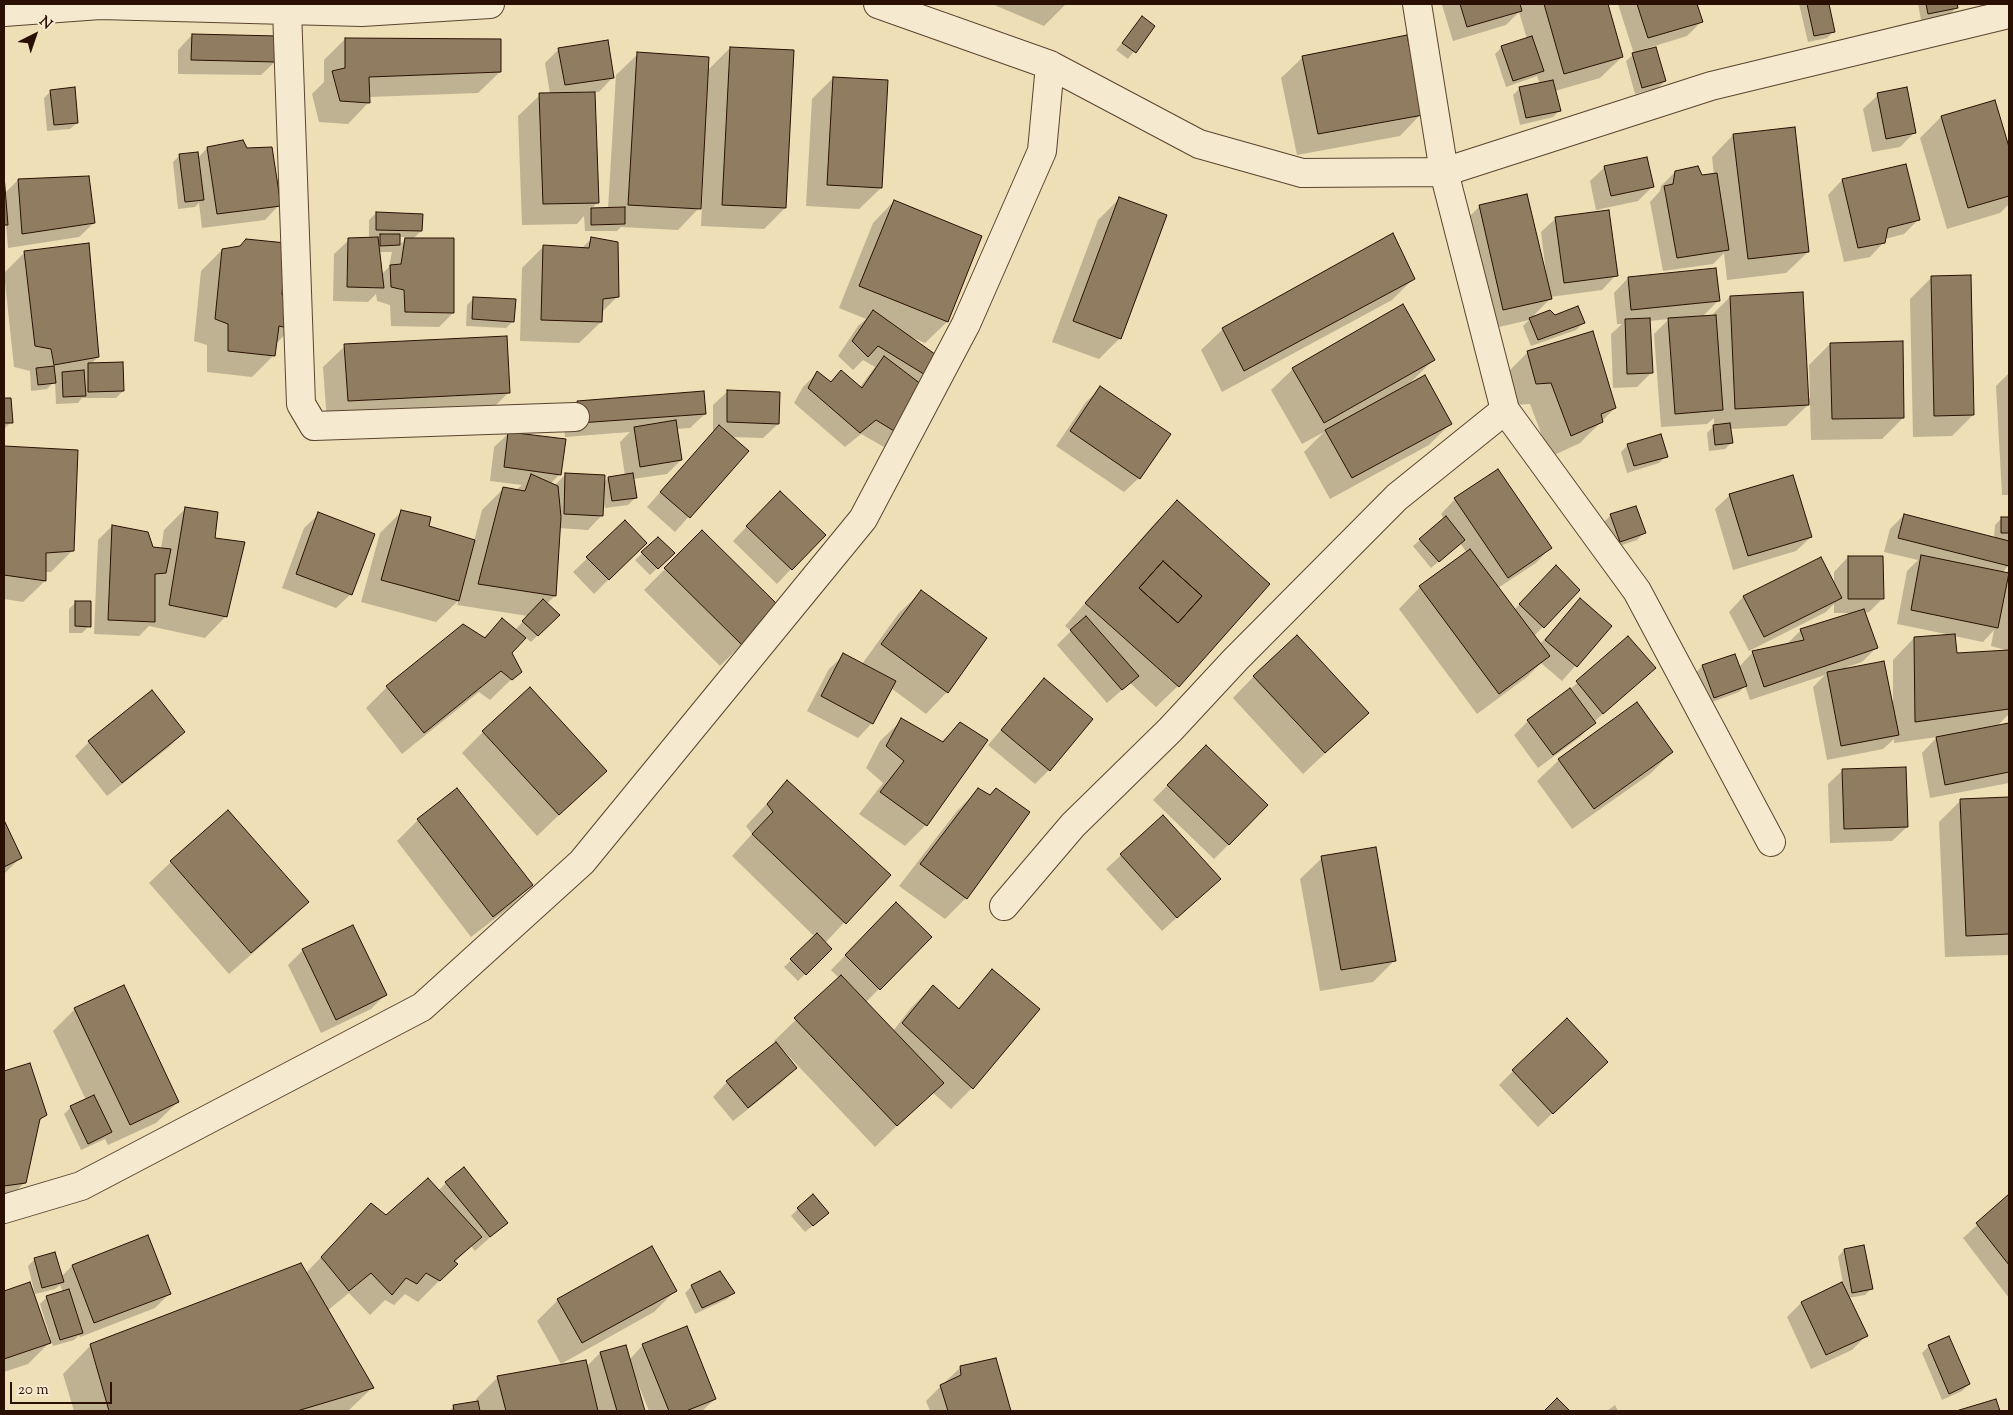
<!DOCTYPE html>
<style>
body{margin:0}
#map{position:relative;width:2013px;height:1415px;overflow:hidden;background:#efdfb7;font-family:"Sorts Mill Goudy",serif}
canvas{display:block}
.frame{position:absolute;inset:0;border:5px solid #291003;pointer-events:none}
.north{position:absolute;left:10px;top:10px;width:50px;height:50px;-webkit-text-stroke:4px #f5ead0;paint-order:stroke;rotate:41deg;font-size:14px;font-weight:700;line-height:20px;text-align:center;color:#291003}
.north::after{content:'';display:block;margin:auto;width:18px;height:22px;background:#291003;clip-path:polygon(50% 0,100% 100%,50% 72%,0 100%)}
.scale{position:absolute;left:10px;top:1382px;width:102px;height:22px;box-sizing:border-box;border:2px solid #291003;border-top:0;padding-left:6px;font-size:15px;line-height:18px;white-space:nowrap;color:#291003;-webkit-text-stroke:4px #f5ead0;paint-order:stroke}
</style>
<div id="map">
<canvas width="2013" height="1415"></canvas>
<div class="frame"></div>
<div class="north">N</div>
<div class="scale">20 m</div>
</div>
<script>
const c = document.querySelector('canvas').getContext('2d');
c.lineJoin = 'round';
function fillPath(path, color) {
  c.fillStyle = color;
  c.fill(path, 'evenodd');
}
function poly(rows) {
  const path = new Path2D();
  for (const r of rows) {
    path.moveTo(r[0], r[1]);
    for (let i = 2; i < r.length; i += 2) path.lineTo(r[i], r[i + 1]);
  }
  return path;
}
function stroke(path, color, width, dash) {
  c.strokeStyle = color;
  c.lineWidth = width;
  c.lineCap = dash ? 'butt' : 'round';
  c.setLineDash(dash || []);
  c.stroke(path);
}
fillPath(poly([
 [992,4,1066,4,1044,26],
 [1443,4,1607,4,1622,57,1600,78,1555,91,1560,110,1553,117,1520,125,1513,95,1520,88,1540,84,1537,76,1506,87,1495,54,1502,47,1527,39,1519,12,1506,25,1453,41,1442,5],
 [1618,4,1695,4,1701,22,1687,36,1645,49,1665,81,1658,88,1635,94,1626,61,1634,54],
 [1799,4,1828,4,1834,31,1827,38,1808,42],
 [1918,4,1956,4,1956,8,1949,15,1921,20],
 [1142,18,1154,26,1128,59,1116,50],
 [192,35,276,61,261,75,178,74,178,50],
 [345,39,500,72,478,93,369,97,369,102,348,124,319,122,312,94,324,82,324,60],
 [730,48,785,208,764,229,701,226,704,159,702,159,699,208,678,230,621,227,617,231,585,231,584,216,577,224,522,225,518,116,540,95,550,94,545,63,559,49,613,77,599,92,594,92,598,202,591,209,608,209,616,75,638,54,707,71],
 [1303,57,1421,114,1400,136,1297,155,1281,78],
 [833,78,881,188,859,209,806,206,812,99],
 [51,91,77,123,70,129,47,131,44,98],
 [1878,95,1915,132,1900,147,1872,152,1863,109],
 [1994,101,2009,152,2009,204,2000,213,1947,229,1920,138,1941,117],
 [1733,135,1808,252,1786,273,1727,280,1724,253,1713,264,1663,271,1650,202,1660,191,1661,186,1675,172,1701,176,1714,175,1712,157],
 [207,148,279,205,265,220,202,228,199,203,195,207,178,209,173,162,180,155,198,158],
 [1905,166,1918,220,1904,234,1885,239,1884,242,1870,257,1844,262,1828,195,1842,180],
 [1605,167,1652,187,1638,201,1596,210,1590,181],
 [18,180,94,223,79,237,8,248,6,225,4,228,4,188,4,194],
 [1526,196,1545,274,1546,273,1541,232,1556,218,1616,275,1602,290,1550,297,1550,299,1530,319,1555,316,1583,323,1576,330,1531,346,1523,326,1529,320,1482,331,1458,228,1479,207],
 [1119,199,1120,338,1099,359,1052,342,1098,220],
 [894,201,981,237,947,322,925,343,911,337,926,375,918,383,898,433,884,447,861,434,845,447,794,403,803,387,817,373,830,382,841,371,860,387,875,367,863,360,853,370,838,356,858,326,866,319,839,308,873,223],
 [376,213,421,231,413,239,453,313,439,327,391,326,390,305,377,301,376,294,368,302,333,301,334,254,349,240,369,239,369,220],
 [399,237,407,237,399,246],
 [378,252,392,252,389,267,381,275],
 [591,239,618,296,601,313,601,322,579,343,520,341,522,268,543,247,581,249],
 [88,244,98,357,91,364,123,391,116,398,82,398,78,403,56,404,55,381,47,389,31,391,30,371,14,367,4,273,24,253],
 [222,250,281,296,291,328,275,345,273,356,252,377,207,372,207,345,194,341,201,271],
 [1932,277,1973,415,1952,436,1913,437,1910,299],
 [1414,278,1392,300,1222,392,1201,350,1223,329],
 [1628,278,1719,300,1702,317,1711,316,1730,297,1807,398,1810,398,1809,365,1830,344,1903,418,1882,439,1811,440,1810,403,1786,426,1730,429,1732,442,1725,449,1709,451,1707,433,1714,426,1714,418,1707,424,1661,427,1654,334,1669,319,1649,321,1652,372,1637,387,1613,388,1611,334,1622,324,1617,324,1614,293],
 [474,298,513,321,506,328,466,326,467,305],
 [1592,332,1615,408,1580,443,1550,457,1530,404,1515,405,1506,374,1527,353],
 [345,346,509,392,487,414,327,422,323,367],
 [1433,360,1408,385,1450,424,1429,445,1330,499,1304,452,1324,432,1302,444,1271,390,1293,369],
 [2009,373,2009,495,2002,495,1996,386],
 [1101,388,1139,478,1124,492,1056,446,1086,402],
 [728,391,778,424,763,438,730,437,747,451,675,532,647,507,713,433,713,405],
 [4,399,10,399,11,422,4,429],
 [578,402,705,414,690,428,676,429,681,460,667,474,633,479,635,498,628,505,605,508,603,499,602,515,588,530,559,528,555,596,546,604,558,615,531,642,525,637,510,653,520,671,490,700,479,692,402,754,366,708,387,687,483,638,502,620,515,630,528,616,457,605,459,600,436,622,361,602,380,533,401,512,427,527,474,541,482,510,504,488,516,490,522,485,490,481,494,447,509,433,560,474,550,484,554,486,566,474,603,483,608,478,625,476,620,442,630,432,565,437,563,416],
 [1628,445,1666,456,1659,463,1627,473,1621,452],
 [4,448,73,550,51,572,45,572,45,581,23,602,4,599],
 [1730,495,1811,537,1796,551,1733,570,1715,509],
 [1455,499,1550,548,1536,563,1498,588,1514,610,1556,567,1579,590,1534,636,1540,644,1580,600,1610,626,1562,681,1541,663,1527,677,1477,714,1399,609,1420,587,1467,553,1460,543,1431,568,1413,546,1444,519,1441,514],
 [1177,502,1268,584,1178,686,1156,707,1130,683,1107,703,1057,645,1071,631,1065,626,1155,523],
 [765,507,791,569,777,584,733,541],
 [186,508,214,539,226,616,205,638,149,626,139,636,94,634,98,540,112,526,152,549,161,549,164,530],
 [319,514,351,594,336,608,282,588,304,528],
 [1611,515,1644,533,1637,540,1613,548,1604,522],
 [1904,515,1994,538,1995,525,2002,518,2009,518,2009,540,2004,541,2009,542,2009,565,2002,573,2007,574,2009,566,2009,651,1991,646,1994,630,1983,642,1954,636,1956,654,2008,652,2009,714,1996,727,2009,725,2009,783,1930,798,1922,753,1937,737,1894,743,1894,739,1883,749,1827,760,1813,687,1825,675,1750,700,1745,686,1739,692,1707,704,1696,673,1702,666,1734,655,1739,667,1753,652,1786,645,1801,630,1854,613,1834,613,1834,604,1826,612,1749,651,1729,612,1743,597,1820,559,1834,586,1834,572,1848,557,1883,598,1869,612,1864,613,1876,648,1862,662,1847,667,1848,669,1893,707,1893,660,1914,638,1951,635,1897,624,1907,571,1918,560,1884,552,1890,529],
 [625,522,645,543,594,594,573,572],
 [702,532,779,608,720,666,644,590],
 [658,539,673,553,650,575,635,560],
 [921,592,947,692,926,714,891,688,872,723,858,738,807,711,829,669,844,655,862,664,899,613],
 [76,602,89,626,82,633,69,633,69,609],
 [1628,638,1654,668,1594,722,1580,737,1538,768,1514,735,1528,721,1567,692],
 [1254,676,1368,713,1303,774,1233,698],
 [1044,680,1049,770,1035,784,988,745],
 [902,720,941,742,960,724,926,825,905,846,859,814,883,783,866,768,880,741],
 [184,732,169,747,107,796,75,756,89,742],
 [483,732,605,771,537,836,462,753],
 [1672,752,1650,774,1572,829,1537,781,1559,760],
 [1191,761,1229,844,1214,859,1153,800],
 [1843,770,1907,827,1892,841,1830,843,1828,784],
 [787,782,889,875,825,943,830,949,798,981,784,967,815,937,732,856,752,834,746,826],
 [978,790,966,898,945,919,899,886,957,811],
 [2009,798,2009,955,1945,957,1939,822,1961,800],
 [1163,817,1219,879,1162,931,1106,869],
 [418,820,532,885,510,907,471,937,397,841],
 [4,823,20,858,4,874],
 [1322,858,1394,961,1373,982,1320,991,1300,879],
 [171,862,308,902,286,924,229,974,149,883],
 [896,904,930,937,866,1002,893,1031,911,1008,933,986,957,1009,992,971,972,1088,951,1109,932,1092,875,1147,784,1051,782,1052,795,1068,781,1083,733,1121,713,1097,727,1082,776,1043,774,1041,839,978,831,970],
 [303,950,385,995,371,1009,321,1033,288,965],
 [75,1009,178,1102,156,1123,108,1145,105,1139,81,1150,64,1114,71,1107,86,1100,53,1031],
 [29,1064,45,1115,38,1122,25,1182,4,1203,4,1073],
 [1513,1071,1592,1076,1538,1127,1499,1085],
 [446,1183,507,1222,475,1251,471,1246,454,1263,456,1264,418,1302,405,1294,394,1305,385,1300,370,1315,349,1293,327,1311,372,1388,348,1411,74,1411,63,1374,91,1345,305,1274,371,1205,386,1217,438,1191],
 [2009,1196,2009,1298,1963,1238],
 [798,1209,820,1220,805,1232,791,1216],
 [1844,1250,1872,1288,1865,1295,1848,1298,1866,1336,1852,1350,1811,1369,1787,1317,1801,1303,1843,1283,1838,1257],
 [35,1259,61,1277,72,1266,170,1293,155,1308,80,1337,79,1335,74,1340,53,1346,51,1341,28,1364,4,1372,4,1292,29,1283,48,1337,50,1336,40,1304,47,1297,63,1292,60,1285,55,1289,35,1294,28,1266],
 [692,1286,734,1293,727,1299,695,1314,685,1293],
 [676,1290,654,1312,561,1364,537,1321,558,1300],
 [643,1345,715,1399,702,1411,649,1411,635,1376,633,1377,643,1411,449,1411,454,1406,477,1403,476,1399,498,1377,586,1367,600,1353,625,1346,629,1360],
 [1929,1346,1969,1384,1962,1391,1942,1400,1922,1353],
 [995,1359,1010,1411,930,1411,926,1401,941,1386,946,1383,946,1381,961,1367],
 [1615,1405,1618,1411,1607,1411]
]), '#0003');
const building = poly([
 [1460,4,1520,4,1522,11,1467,27,1460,4],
 [1544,4,1608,4,1623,57,1564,74,1544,4],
 [1637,4,1697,4,1703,22,1648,38,1637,4],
 [1807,4,1829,4,1835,32,1814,36,1807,4],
 [1926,4,1957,4,1958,8,1928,14,1926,4],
 [1142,16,1155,26,1136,53,1122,43,1142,16],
 [192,34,278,36,277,62,191,60,192,34],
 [1407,35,1423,115,1318,134,1302,56,1407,35],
 [1532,36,1544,71,1513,81,1501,46,1532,36],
 [345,38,501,39,501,72,369,77,370,103,340,101,332,71,345,68,345,38],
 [608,40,614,78,565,85,558,48,608,40],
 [730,47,794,50,786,208,722,205,730,47],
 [1656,47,1666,81,1642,88,1632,53,1656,47],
 [637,52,709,57,701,209,628,205,637,52],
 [833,77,888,80,882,188,827,185,833,77],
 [1553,80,1561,111,1526,118,1519,87,1553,80],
 [75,87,78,123,54,125,50,90,75,87],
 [1907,87,1916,133,1886,139,1877,93,1907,87],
 [595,92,599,203,543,204,539,93,595,92],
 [1995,100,2009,147,2009,196,1968,208,1941,116,1995,100],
 [1795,127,1809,252,1748,259,1733,134,1795,127],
 [243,140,247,148,272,147,281,206,217,214,207,147,243,140],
 [198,152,204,200,185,202,179,154,198,152],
 [1647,157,1654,187,1611,196,1604,166,1647,157],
 [1906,164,1920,220,1888,228,1885,243,1858,248,1842,179,1906,164],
 [1698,166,1702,175,1717,173,1729,250,1677,258,1664,186,1673,184,1675,171,1698,166],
 [4,175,8,225,4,225,4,175],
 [89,176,95,223,22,234,18,179,89,176],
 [1527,194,1552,299,1503,310,1479,205,1527,194],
 [1119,197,1167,215,1121,339,1073,321,1119,197],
 [894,200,982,236,948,322,859,286,894,200],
 [625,207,625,224,591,225,591,208,625,207],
 [1609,210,1618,276,1564,283,1555,217,1609,210],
 [376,212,423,214,422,231,376,230,376,212],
 [1393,233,1415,279,1244,371,1222,328,1393,233],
 [380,234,400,234,400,245,380,246,380,234],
 [378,237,384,288,347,287,348,238,378,237],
 [591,237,618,242,619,297,603,299,602,322,541,320,543,245,589,248,591,237],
 [405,238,454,238,454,313,405,312,404,290,391,287,390,265,401,264,405,238],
 [246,239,286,243,282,295,295,302,292,329,279,326,275,356,228,351,228,324,215,319,222,249,240,246,246,239],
 [89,243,99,357,54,365,51,349,35,346,24,251,89,243],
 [1716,268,1720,301,1631,310,1628,277,1716,268],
 [1971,275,1974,415,1934,416,1931,276,1971,275],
 [1803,292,1809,405,1735,409,1730,296,1803,292],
 [473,297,516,299,514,322,472,319,473,297],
 [1403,304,1435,360,1324,423,1292,368,1403,304],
 [1578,306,1585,323,1538,340,1529,318,1550,310,1555,315,1578,306],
 [873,310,939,357,927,376,878,346,868,357,852,341,873,310],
 [1716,315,1723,410,1675,414,1668,318,1716,315],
 [1650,318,1653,373,1627,374,1625,319,1650,318],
 [1593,331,1616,408,1601,414,1603,422,1571,436,1551,383,1536,384,1527,351,1593,331],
 [507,336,510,393,348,401,344,344,507,336],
 [1903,341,1904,418,1832,419,1830,343,1903,341],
 [884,356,930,391,899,434,876,420,860,433,808,388,817,371,831,382,841,370,862,388,884,356],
 [123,362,124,391,88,392,88,363,123,362],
 [54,366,56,383,38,385,36,368,54,366],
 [84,370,86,396,63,397,62,372,84,370],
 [1425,375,1452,424,1352,478,1325,430,1425,375],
 [1100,386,1171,434,1140,479,1070,431,1100,386],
 [727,390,780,392,779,424,727,422,727,390],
 [704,391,706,414,579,423,577,401,704,391],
 [4,398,11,398,13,423,4,423,4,398],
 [676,420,682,460,640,467,634,427,676,420],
 [1730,423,1733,443,1715,445,1713,425,1730,423],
 [719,425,749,451,690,518,660,492,719,425],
 [508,432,566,439,561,475,504,467,508,432],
 [1661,434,1668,457,1634,466,1627,444,1661,434],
 [4,446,78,450,74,551,46,553,46,581,4,575,4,446],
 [1498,469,1552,548,1508,578,1454,498,1498,469],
 [565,473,605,475,603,516,564,514,565,473],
 [633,473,637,498,612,501,608,477,633,473],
 [531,474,558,486,561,517,556,596,478,584,503,487,525,491,531,474],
 [1793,475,1812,537,1748,556,1729,494,1793,475],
 [780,491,826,535,792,570,746,526,780,491],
 [1177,500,1270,584,1179,687,1085,603,1177,500],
 [1163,561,1202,596,1178,623,1139,588,1163,561],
 [1636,506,1646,533,1620,542,1610,514,1636,506],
 [185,507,218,512,215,538,245,542,227,617,169,605,185,507],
 [401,510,431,517,429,526,475,540,459,601,381,580,401,510],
 [318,512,375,534,352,595,296,574,318,512],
 [1904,514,2009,541,2009,566,1898,538,1904,514],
 [1446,516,1465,540,1439,562,1419,539,1446,516],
 [2001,517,2009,517,2009,533,2001,533,2001,517],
 [625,520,647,543,609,580,586,557,625,520],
 [112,525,148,532,153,547,171,549,166,573,155,574,155,622,108,620,112,525],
 [702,530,781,608,743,646,664,568,702,530],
 [658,537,675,553,658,569,641,552,658,537],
 [1470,549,1550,656,1499,694,1419,586,1470,549],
 [1921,555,2009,573,1998,628,1911,610,1921,555],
 [1848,556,1883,556,1884,599,1848,599,1848,556],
 [1821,557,1842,598,1764,637,1743,596,1821,557],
 [1163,561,1202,596,1178,623,1139,588,1163,561],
 [1556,565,1580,590,1544,628,1519,604,1556,565],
 [921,590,987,638,948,693,881,644,921,590],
 [1580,598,1612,626,1577,667,1545,640,1580,598],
 [543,599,560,615,538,636,522,621,543,599],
 [75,601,91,601,91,627,75,626,75,601],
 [1864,609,1878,648,1764,687,1752,651,1804,640,1800,629,1864,609],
 [1086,616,1139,676,1122,690,1070,630,1086,616],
 [502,618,526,638,512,653,522,672,512,680,501,671,424,733,386,686,463,624,485,638,502,618],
 [1955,634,1957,653,2009,650,2009,709,1915,722,1914,637,1955,634],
 [1297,635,1369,713,1325,753,1253,676,1297,635],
 [1628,636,1656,668,1603,714,1576,681,1628,636],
 [843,653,896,681,873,724,821,696,843,653],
 [1735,654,1747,686,1714,698,1702,665,1735,654],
 [1884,661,1899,735,1841,746,1827,672,1884,661],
 [1044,678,1093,719,1050,771,1001,730,1044,678],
 [530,687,607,771,559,815,482,731,530,687],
 [1570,688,1596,723,1553,755,1527,720,1570,688],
 [152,690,185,732,122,783,88,741,152,690],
 [1637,702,1673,752,1594,809,1558,759,1637,702],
 [901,718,943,742,960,722,988,740,927,826,880,792,904,761,886,746,901,718],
 [2009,723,2009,772,1945,785,1936,737,2009,723],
 [1206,745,1268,805,1229,845,1167,785,1206,745],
 [1906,767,1908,827,1844,829,1842,769,1906,767],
 [787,780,891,875,846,924,752,834,773,812,767,804,787,780],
 [457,788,533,885,493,917,417,819,457,788],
 [978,788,990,795,996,788,1030,812,967,899,920,864,978,788],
 [2009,797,2009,934,1966,936,1960,799,2009,797],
 [228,810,309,902,251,953,170,861,228,810],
 [1163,815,1221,879,1177,918,1120,854,1163,815],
 [4,820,22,858,4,867,4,820],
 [1376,847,1396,961,1341,970,1321,856,1376,847],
 [896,902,932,937,880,990,845,955,896,902],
 [353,925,387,995,336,1020,302,949,353,925],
 [817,933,832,949,806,975,790,959,817,933],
 [992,969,1040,1009,973,1089,902,1023,933,985,959,1009,992,969],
 [841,975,944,1083,897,1126,794,1018,841,975],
 [124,985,179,1102,130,1125,74,1008,124,985],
 [1567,1018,1608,1062,1553,1114,1512,1070,1567,1018],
 [776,1042,797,1068,748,1108,726,1081,776,1042],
 [30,1063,47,1115,40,1119,26,1183,4,1186,4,1071,30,1063],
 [94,1095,112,1132,88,1144,70,1106,94,1095],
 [464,1167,508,1223,490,1237,445,1182,464,1167],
 [428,1178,482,1237,454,1261,458,1264,440,1281,426,1273,417,1284,406,1278,392,1295,371,1273,349,1291,321,1257,371,1203,386,1215,428,1178],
 [813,1194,829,1213,813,1226,797,1208,813,1194],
 [2009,1194,2009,1265,1976,1223,2009,1194],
 [148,1235,171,1294,94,1323,72,1265,148,1235],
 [1864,1245,1873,1289,1852,1293,1844,1249,1864,1245],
 [652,1246,677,1291,582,1343,557,1299,652,1246],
 [55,1252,64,1282,42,1288,34,1258,55,1252],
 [301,1263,374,1388,297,1411,109,1411,90,1344,301,1263],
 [720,1271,735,1293,702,1308,691,1285,720,1271],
 [30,1282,51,1343,4,1359,4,1291,30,1282],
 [1842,1282,1868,1336,1826,1355,1801,1302,1842,1282],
 [69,1289,83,1333,60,1340,46,1296,69,1289],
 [687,1326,716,1399,686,1411,669,1411,642,1344,687,1326],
 [1949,1336,1970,1384,1949,1394,1928,1345,1949,1336],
 [626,1345,645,1411,617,1411,600,1352,626,1345],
 [996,1358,1011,1411,948,1411,940,1385,961,1375,960,1366,996,1358],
 [586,1360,598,1411,506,1411,497,1376,586,1360],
 [1557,1398,1570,1411,1544,1411,1557,1398],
 [1996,1399,2000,1411,1956,1411,1996,1399],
 [478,1401,480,1411,454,1411,453,1405,478,1401]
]);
fillPath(building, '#907c61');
stroke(building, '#291003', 1);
const minor = poly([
 [878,4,1050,65,1199,144,1302,173,1444,172,1711,86,2009,14],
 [1417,4,1444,172,1505,410,1637,591,1771,842],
 [287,10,301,404,314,426,575,417],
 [4,12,100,5,362,12,490,4],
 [1004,906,1073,825,1170,730,1236,659,1397,497,1505,410],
 [4,1209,81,1186,422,1007,582,862,863,519,966,324,1042,151,1050,65]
]);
stroke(minor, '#5a4430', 30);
stroke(minor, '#f5ead0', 28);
</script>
